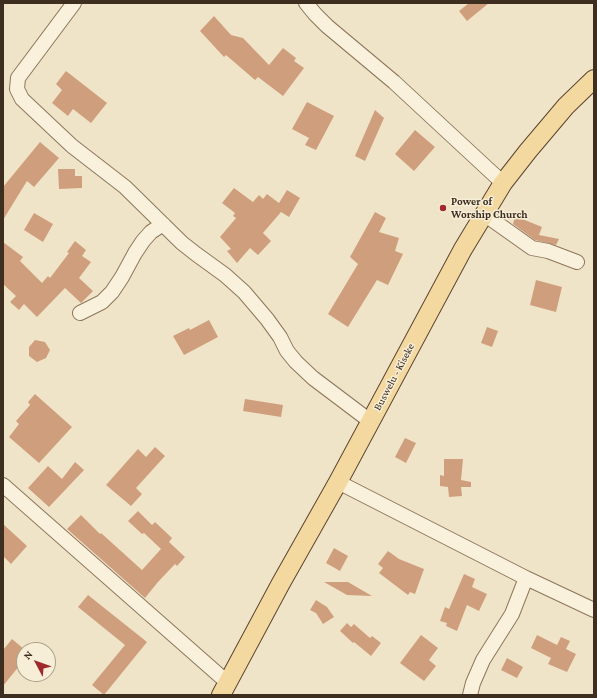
<!DOCTYPE html>
<style>
body{margin:0}
#map{position:relative;width:597px;height:698px;overflow:hidden;background:#f0e4c8;font-family:"Crimson Pro",serif}
canvas{display:block}
.frame{position:absolute;inset:0;border:4px solid #3d2e20;pointer-events:none}
.north{position:absolute;left:16px;top:642px;width:40px;height:40px;box-sizing:border-box;background:#f7eed8;border:1px solid #ada18e;border-radius:50%;rotate:311deg;font-size:11px;font-weight:700;line-height:16px;text-align:center;color:#3d2e20}
.north::after{content:'';display:block;margin:auto;width:14px;height:18px;background:#9e2a2b;clip-path:polygon(50% 0,100% 100%,50% 72%,0 100%)}
</style>
<div id="map">
<canvas width="597" height="698"></canvas>
<div class="frame"></div>
<div class="north">N</div>
</div>
<script>
const c = document.querySelector('canvas').getContext('2d');
c.lineJoin = 'round';
function fillPath(path, color) {
  c.fillStyle = color;
  c.fill(path, 'evenodd');
}
function poly(rows) {
  const path = new Path2D();
  for (const r of rows) {
    path.moveTo(r[0], r[1]);
    for (let i = 2; i < r.length; i += 2) path.lineTo(r[i], r[i + 1]);
  }
  return path;
}
function stroke(path, color, width, dash) {
  c.strokeStyle = color;
  c.lineWidth = width;
  c.lineCap = dash ? 'butt' : 'round';
  c.setLineDash(dash || []);
  c.stroke(path);
}
function drawText(font, color, halo, rows, align = 'center') {
  c.font = font + ' "Crimson Pro",serif';
  c.lineWidth = 3;
  c.setLineDash([]);
  c.textBaseline = 'middle';
  c.strokeStyle = halo;
  c.fillStyle = color;
  for (const [text, x, y, turn = 0] of rows) {
    c.save();
    c.translate(x, y);
    c.rotate((+turn || 0) * Math.PI / 180);
    c.textAlign = isNaN(turn) ? turn : align;
    if (halo) c.strokeText(text, 0, 0);
    c.fillText(text, 0, 0);
    c.restore();
  }
}
fillPath(poly([
 [469,3,489,3,467,21,459,11],
 [214,16,231,35,243,38,269,65,283,48,296,58,294,61,304,68,283,96,258,77,255,80,226,55,224,57,200,31],
 [66,71,107,103,91,123,73,109,68,116,52,103,62,90,56,84],
 [307,102,334,116,316,150,305,145,309,138,292,129],
 [375,110,384,118,365,161,355,156],
 [415,130,435,147,414,171,395,154],
 [40,142,59,158,34,187,27,181,3,220,3,187],
 [58,169,75,169,75,176,82,176,82,188,59,189],
 [234,188,253,202,259,195,263,199,267,194,279,203,287,190,300,198,289,217,281,212,263,233,271,241,258,255,250,248,237,263,227,251,231,249,220,237,236,218,233,216,235,213,222,203],
 [375,212,386,218,379,232,399,238,395,251,403,254,388,285,377,280,348,327,328,314,358,264,350,257],
 [34,213,53,224,43,242,24,230],
 [515,216,542,227,539,235,559,239,556,245,535,240,513,224],
 [75,241,86,250,82,256,91,262,79,278,93,291,81,303,65,288,37,317,24,304,19,310,10,302,16,296,3,284,3,242,23,257,20,261,42,283,48,276,50,278,69,253,67,252],
 [536,280,562,287,556,312,530,305],
 [209,320,218,337,184,355,173,336,189,328,190,330],
 [487,327,498,331,492,347,481,343],
 [35,340,45,342,50,350,46,358,37,362,29,356,29,347],
 [35,394,72,427,39,463,9,437,19,424,16,421,30,405,28,402],
 [245,399,283,405,281,417,243,411],
 [405,438,416,443,406,463,395,457],
 [155,447,165,456,136,488,142,494,131,506,106,485,138,449,146,457],
 [444,459,463,459,461,480,471,482,471,487,461,487,462,496,449,497,448,487,440,486,440,475,444,476],
 [75,462,84,470,49,507,28,488,48,466,62,479],
 [138,511,152,525,155,522,172,538,169,542,185,557,177,566,175,564,158,582,145,598,67,529,81,515,100,534,101,533,142,570,161,549,144,533,142,534,128,521],
 [3,524,27,546,11,564,3,556],
 [334,548,348,556,340,571,326,563],
 [388,551,399,559,424,569,415,594,410,592,408,595,379,573,383,568,378,564],
 [464,574,475,579,472,587,487,594,479,611,467,605,457,631,446,626,447,623,440,621,445,607,449,609],
 [324,582,348,582,372,596,347,595],
 [88,595,147,642,104,695,92,685,125,645,78,607],
 [316,600,327,607,334,617,323,624,316,613,310,610],
 [347,623,351,627,354,624,370,638,372,636,381,643,371,656,354,642,353,643,340,631],
 [421,635,438,648,429,660,436,666,424,681,400,663],
 [537,635,557,645,561,637,570,641,566,649,576,654,567,672,548,664,551,658,531,648],
 [12,639,24,649,24,660,3,686,3,650],
 [507,658,523,667,517,678,501,670]
]), '#cf9f7d');
const minor = poly([
 [74,3,18,78,17,89,22,99,72,146,125,187,182,243,196,254,225,275,244,292,267,319,280,337,287,351,296,362,313,378,370,421],
 [306,3,315,14,327,26,394,82,503,183],
 [484,214,532,248,548,251,577,262],
 [80,313,102,302,112,292,122,277,135,253,143,241,151,232,163,224],
 [338,482,526,578,594,610],
 [3,485,228,683],
 [470,695,473,683,483,660,512,614,526,578]
]);
const major = poly([
 [221,695,281,583,338,482,463,249,503,183,528,151,566,106,594,79]
]);
stroke(minor, '#8d765c', 16);
stroke(major, '#5b4430', 20);
stroke(minor, '#faf1dc', 14);
stroke(major, '#f3d9a0', 18);
for (const [x, y, r, color] of [
 [443,208,4,"#9e2a2b"]
]) {
  const dot = new Path2D();
  dot.arc(x, y, r, 0, 2 * Math.PI);
  c.fillStyle = color;
  c.fill(dot);
  stroke(dot, '#f7eed8', 1.5);
}
drawText('bold 11px', '#3d2e20', '#f7eed8', [
 ["Power of",451,202],
 ["Worship Church",451,215]
], 'left');
drawText('11px', '#3d2e20', '#f7eed8', [
 ["Buswelu - Kiseke",394,377,-62]
]);
</script>
